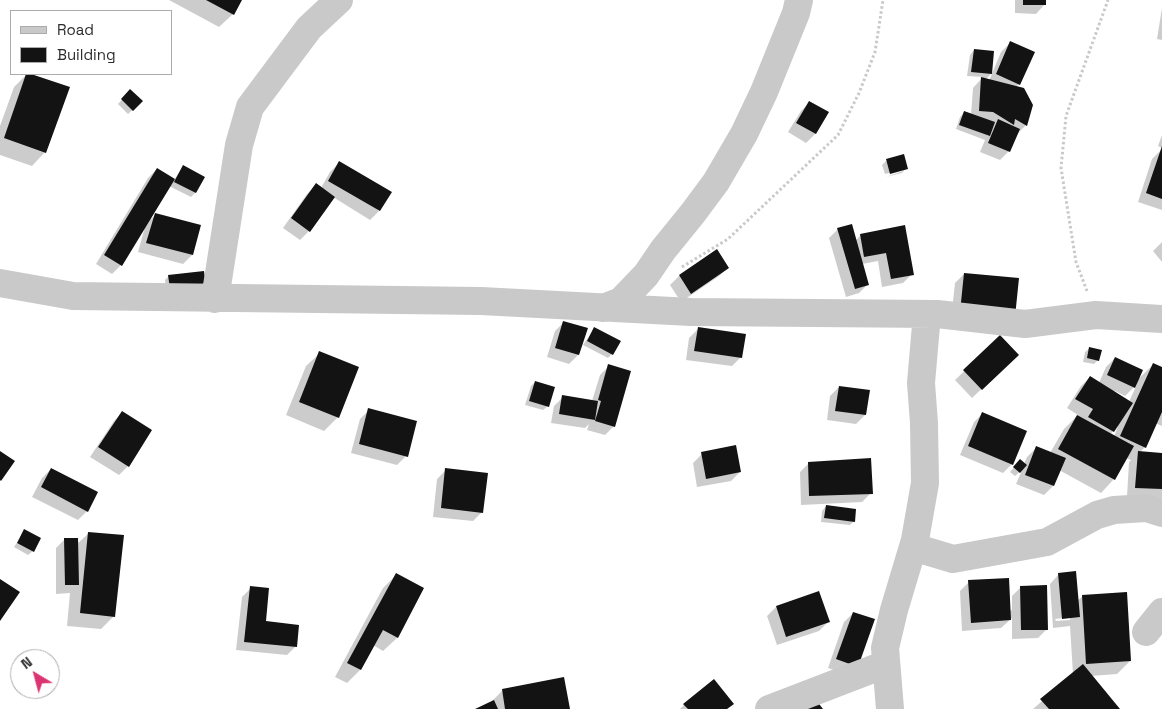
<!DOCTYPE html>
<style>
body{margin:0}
#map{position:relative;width:1162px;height:709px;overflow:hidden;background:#fff;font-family:"Space Grotesk",sans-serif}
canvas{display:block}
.legend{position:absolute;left:10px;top:10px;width:162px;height:65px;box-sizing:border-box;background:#fff;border:1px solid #ababab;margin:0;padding:6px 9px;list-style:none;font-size:15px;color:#2c2c2c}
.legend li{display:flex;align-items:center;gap:10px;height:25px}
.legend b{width:25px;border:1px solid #ababab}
.north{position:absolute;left:10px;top:649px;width:50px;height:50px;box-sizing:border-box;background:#fff;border:1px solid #ababab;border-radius:50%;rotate:323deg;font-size:14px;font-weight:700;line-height:20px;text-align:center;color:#2c2c2c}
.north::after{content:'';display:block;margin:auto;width:18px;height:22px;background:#dc3473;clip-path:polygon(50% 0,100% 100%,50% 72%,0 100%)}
</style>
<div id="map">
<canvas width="1162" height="709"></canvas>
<ul class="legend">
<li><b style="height:6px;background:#c9c9c9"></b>Road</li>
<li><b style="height:14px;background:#131313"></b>Building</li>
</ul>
<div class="north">N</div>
</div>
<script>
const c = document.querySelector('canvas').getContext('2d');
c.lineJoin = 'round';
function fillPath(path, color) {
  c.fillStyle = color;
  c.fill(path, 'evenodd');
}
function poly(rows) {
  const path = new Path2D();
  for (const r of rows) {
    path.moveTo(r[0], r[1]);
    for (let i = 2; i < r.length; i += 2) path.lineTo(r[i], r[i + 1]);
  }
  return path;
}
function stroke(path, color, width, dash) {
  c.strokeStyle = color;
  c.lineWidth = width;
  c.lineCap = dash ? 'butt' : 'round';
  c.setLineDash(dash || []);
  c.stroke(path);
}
fillPath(poly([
 [169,0,240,0,233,14,219,27],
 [1015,0,1045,0,1045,4,1036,14,1015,13],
 [1162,8,1162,40,1157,39],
 [1010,43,1019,84,1016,87,1026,125,1017,134,1009,151,1000,160,980,152,985,140,956,129,960,117,965,112,971,115,973,88,983,77,967,76,970,55,974,50,991,74,985,80,989,81,1001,52],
 [27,74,30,74,45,152,32,166,0,155,0,126,14,87],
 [130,91,141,102,128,114,118,104],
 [810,102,827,113,815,134,806,143,788,132,801,111],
 [1162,135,1162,148,1158,146],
 [1161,150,1162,151,1162,210,1138,202,1152,159],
 [886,161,906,168,902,173,886,177,903,171,903,169,885,174,882,165],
 [339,163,379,211,370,220,333,197,309,231,300,240,283,228,307,194,316,185,321,188,330,172],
 [183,167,203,177,195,193,191,197,169,186,150,220,155,215,192,255,183,264,138,252,145,227,121,265,112,274,96,264,148,178,157,169,174,180],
 [904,227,912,274,903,283,882,287,878,261,862,264,868,284,859,293,846,297,829,238,838,229,855,241,861,235],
 [1162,242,1162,262,1153,251],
 [716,251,728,268,719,276,681,302,670,285,679,276],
 [964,274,1018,279,951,320,955,283],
 [169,276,200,289,166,293,165,280],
 [564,322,586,329,578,355,569,364,547,357,555,331],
 [594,329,612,354,608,358,583,345],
 [698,329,741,357,732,366,686,360,689,338],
 [1000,337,1017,355,972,398,955,380],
 [1090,348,1098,360,1094,364,1083,362,1085,352],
 [320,353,338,417,324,431,286,415,306,366],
 [1115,358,1137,380,1153,365,1162,369,1162,426,1155,423,1145,447,1139,453,1162,454,1162,498,1127,496,1129,462,1131,460,1126,458,1114,479,1101,493,1059,470,1053,486,1044,495,1016,484,1022,470,1015,476,1010,472,1016,465,1024,464,1027,457,1036,448,1050,453,1064,429,1078,415,1067,408,1081,386,1090,377,1099,383,1106,367],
 [1137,384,1129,402,1114,393,1115,391,1125,396],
 [1117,426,1118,426,1114,437,1110,435],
 [609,366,614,426,605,435,587,430,589,424,585,428,551,423,554,406,563,397,592,401,600,375],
 [535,382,548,406,543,410,525,405,531,386],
 [839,387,865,415,856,424,827,420,830,396],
 [369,410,406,456,397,465,351,453,360,419],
 [123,412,128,466,119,475,90,457,114,421],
 [983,413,1012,464,1003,473,960,455,974,422],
 [702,454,740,472,731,481,697,487,693,463],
 [809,463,871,493,862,502,801,505,800,472],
 [51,469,87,511,78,520,32,497,42,478],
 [446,470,482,512,473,521,433,517,437,479],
 [826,506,854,521,850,525,821,522,822,511],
 [25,531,33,551,28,555,14,547],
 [89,533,114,616,101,629,67,626,70,593,56,594,56,548,65,539,77,544],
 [1059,574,1077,601,1083,596,1130,661,1117,674,1091,676,1119,709,1033,709,1073,674,1070,626,1053,628,1050,584],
 [1070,617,1070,620,1056,621,1055,619],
 [396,575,423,589,397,638,383,651,373,645,360,670,347,683,335,677,383,588],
 [969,582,1010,611,1012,610,1012,596,1021,587,1047,629,1038,638,1012,639,1012,618,1001,628,962,631,960,591],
 [251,588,264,622,296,646,287,655,236,650,242,597],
 [776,607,828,622,819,631,777,645,767,616],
 [853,613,848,675,828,668,844,622],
 [502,691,569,709,478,709,489,704],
 [684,705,727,709,680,709]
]), '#0003');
fillPath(poly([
 [206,0,242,0,234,15],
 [1023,0,1046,0,1046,5,1023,5],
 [1010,41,1035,52,1020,85,996,74],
 [974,49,994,51,992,74,971,72],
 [26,74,31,74,70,87,46,153,4,138],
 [981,77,1024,88,1033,105,1027,126,1015,119,1014,125,993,112,979,111],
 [130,89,143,101,133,111,121,99],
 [809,101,829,112,816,134,796,123],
 [964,111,995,122,990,136,959,125],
 [998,119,1020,129,1010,152,988,143],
 [1162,146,1162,199,1146,193],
 [904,154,908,169,890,174,886,159],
 [339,161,392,192,380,211,328,181],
 [183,165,205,177,196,193,174,182],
 [157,168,175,179,122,266,104,255],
 [316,183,335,197,310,232,291,218],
 [155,213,201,225,193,255,146,243],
 [852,224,869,285,855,289,837,228],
 [905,225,914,275,891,279,886,253,864,257,860,234],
 [717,249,729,268,691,294,679,275],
 [204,271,206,285,170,289,168,275],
 [964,273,1019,278,1015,317,960,312],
 [563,321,588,328,579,355,555,348],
 [594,327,621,341,613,355,587,341],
 [698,327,746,334,742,358,694,351],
 [1000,335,1019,355,982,390,963,370],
 [1089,347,1102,350,1099,361,1087,358],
 [319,351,359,367,339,418,299,402],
 [1115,357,1143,370,1135,388,1107,375],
 [1153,363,1162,367,1162,412,1146,448,1120,436],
 [608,364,631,371,615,427,595,421,601,401,598,400],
 [1090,376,1133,403,1114,432,1088,417,1093,409,1075,399],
 [535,381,555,387,549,407,529,401],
 [839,386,870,390,866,415,835,411],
 [562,395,598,401,595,420,559,414],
 [368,408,417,421,408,457,359,444],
 [122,411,152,430,129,467,98,447],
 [982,412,1027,431,1013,465,968,446],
 [1077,415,1134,446,1115,480,1058,449],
 [736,445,741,472,706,479,701,452],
 [1036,446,1066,458,1054,486,1025,475],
 [0,451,15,461,1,481,0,480],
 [1138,451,1162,453,1162,489,1135,488],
 [871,458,873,494,809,496,808,462],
 [1020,459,1027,465,1020,473,1013,467],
 [51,468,98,492,88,512,41,487],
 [445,468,488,473,483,513,441,508],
 [826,505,856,509,855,522,824,518],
 [24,529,41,538,34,552,17,543],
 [88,532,124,535,115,617,80,613],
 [64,538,78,538,79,585,65,585],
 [1076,571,1080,617,1062,619,1058,573],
 [396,573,424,588,398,638,383,630,361,670,347,663],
 [1009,578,1011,620,971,623,968,580],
 [0,579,20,592,0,621],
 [1047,585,1048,630,1021,630,1020,586],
 [250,586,269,588,266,621,299,625,297,647,244,642],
 [819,591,830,622,786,637,776,606],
 [1127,592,1131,661,1086,664,1082,595],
 [853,612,875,619,858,667,836,659],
 [1083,664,1120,709,1049,709,1040,699],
 [564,677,570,709,505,709,502,689],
 [714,679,734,704,727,709,688,709,683,704],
 [494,700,498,709,475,709],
 [816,700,823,709,805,709]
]), '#131313');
stroke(poly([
 [682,267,728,239,838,135,859,93,875,52,883,0],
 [1087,291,1076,262,1061,168,1066,116,1108,0]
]), '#c9c9c9', 3, [2.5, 2.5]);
stroke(poly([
 [0,283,73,296,481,301,691,312,937,314,1025,324,1096,315,1162,319],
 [215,299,239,145,250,107,309,28,339,0],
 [603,308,621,301,646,275,663,250,693,213,716,182,744,134,764,92,796,13,799,0],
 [913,547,953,559,1047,542,1097,515,1114,510,1146,508,1162,513],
 [1146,632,1162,612],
 [769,709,886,664],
 [890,709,885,648,894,610,915,540,925,483,924,423,921,383,927,314]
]), '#c9c9c9', 28);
</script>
